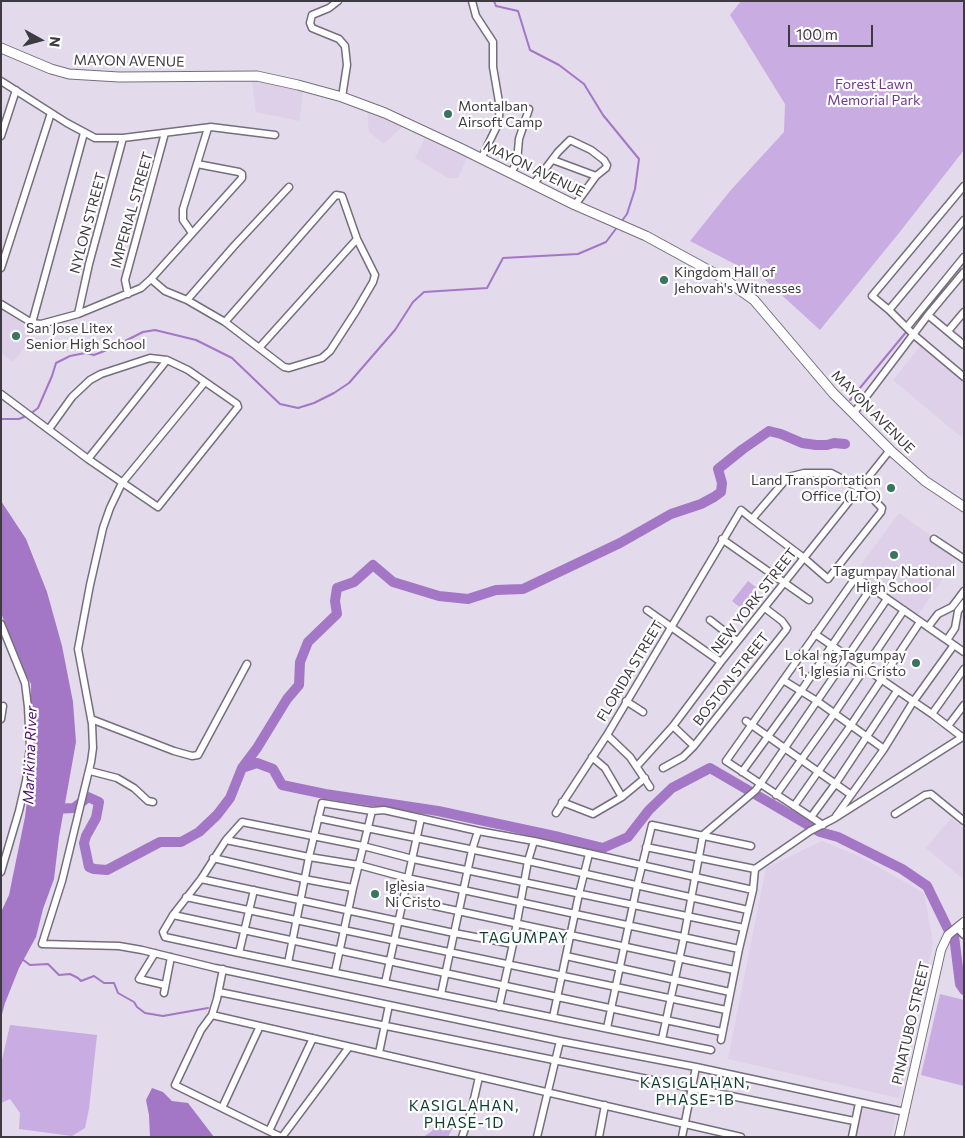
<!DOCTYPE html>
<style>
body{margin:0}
#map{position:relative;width:965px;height:1138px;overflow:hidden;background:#e3daeb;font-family:Commissioner,sans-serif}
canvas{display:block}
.frame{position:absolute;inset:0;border:2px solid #3e3a41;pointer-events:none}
.north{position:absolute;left:15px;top:15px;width:50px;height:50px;-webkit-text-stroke:4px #fff;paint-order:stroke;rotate:97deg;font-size:14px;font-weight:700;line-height:20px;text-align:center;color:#3e3a41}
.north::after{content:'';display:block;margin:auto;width:18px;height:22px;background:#3e3a41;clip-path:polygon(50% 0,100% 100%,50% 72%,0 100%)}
.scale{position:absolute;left:788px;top:25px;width:85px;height:22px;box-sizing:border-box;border:2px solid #3e3a41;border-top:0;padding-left:6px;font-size:15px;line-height:18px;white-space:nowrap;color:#3e3a41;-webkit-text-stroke:4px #fff;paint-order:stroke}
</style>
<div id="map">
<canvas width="965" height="1138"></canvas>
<div class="frame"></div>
<div class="north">N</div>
<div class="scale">100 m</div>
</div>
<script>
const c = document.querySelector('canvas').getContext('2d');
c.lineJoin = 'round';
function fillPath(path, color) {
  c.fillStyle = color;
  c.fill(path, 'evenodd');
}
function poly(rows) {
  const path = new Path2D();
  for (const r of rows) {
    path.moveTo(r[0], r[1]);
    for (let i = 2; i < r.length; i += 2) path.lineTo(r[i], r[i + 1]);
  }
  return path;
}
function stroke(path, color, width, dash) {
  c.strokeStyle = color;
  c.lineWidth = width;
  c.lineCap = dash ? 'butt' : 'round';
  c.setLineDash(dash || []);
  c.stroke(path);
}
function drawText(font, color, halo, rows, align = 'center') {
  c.font = font + ' Commissioner,sans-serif';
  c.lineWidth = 4.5;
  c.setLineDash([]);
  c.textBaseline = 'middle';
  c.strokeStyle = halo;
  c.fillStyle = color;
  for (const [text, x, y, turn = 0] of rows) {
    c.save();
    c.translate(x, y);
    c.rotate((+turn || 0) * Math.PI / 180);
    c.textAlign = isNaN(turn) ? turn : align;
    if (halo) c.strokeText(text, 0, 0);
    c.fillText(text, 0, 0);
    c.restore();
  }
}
fillPath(poly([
 [252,80,269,82,303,89,300,121,256,112],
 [367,110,403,126,384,144,369,132],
 [426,135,468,155,458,178,448,178,415,158],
 [1,309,34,331,29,342,13,362,1,353],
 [921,345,964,381,964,433,961,437,893,380],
 [899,513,933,537,930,541,957,558,918,615,857,570],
 [951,818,964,829,964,880,926,848],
 [822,841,859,856,924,893,933,943,899,1098,728,1059,766,868],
 [863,1107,896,1114,891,1137,856,1137]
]), '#ddd0e8');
fillPath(poly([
 [741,1,964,1,964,150,899,233,820,330,764,279,690,241,730,191,784,132,785,104,730,15],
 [748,581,757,588,741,608,732,601],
 [940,994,964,1000,964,1086,921,1075],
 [10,1025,97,1035,89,1109,85,1128,72,1136,19,1129,20,1113,10,1099,1,1103,1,1064],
 [454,1120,456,1121,448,1137,423,1137,432,1131,436,1124]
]), '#c9ace2');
fillPath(poly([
 [1,501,26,539,47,592,62,646,73,702,76,742,59,837,54,879,43,909,36,937,19,968,5,1003,1,1018,1,912,9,895,25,817,31,768,31,684,14,653,1,612],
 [152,1088,163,1092,172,1101,188,1103,214,1137,150,1137,149,1115,146,1100]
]), '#a476c6');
stroke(poly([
 [494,1,496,6,518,11,530,50,559,65,584,84,603,115,639,159,635,189,627,214,621,222],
 [850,400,907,331],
 [30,414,38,408,52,376,56,363,70,356,85,353,94,355,107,350,143,332,155,330,196,340,232,358,280,404,298,408,314,403,334,393,349,383,395,330,413,302,424,292,487,288,503,258,578,254,606,242,618,226],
 [1,419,19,419,26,416],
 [22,959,30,965,48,964,59,975,70,974,78,978,81,981,94,976,104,983,114,983,118,993,134,1002,137,1007,145,1013,163,1016,208,1008]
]), '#a476c6', 2);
stroke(poly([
 [242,768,257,763,273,769,282,785,325,794,438,811,559,837,603,848,628,837,649,810,672,788,710,768,820,832,838,837,902,869,927,886,948,929],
 [52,809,74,808,88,797,99,802,96,818,86,836,84,843,89,867,94,869,107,870,160,842,181,842,199,832,217,815,230,798,242,768,257,748,287,699,299,685,300,662,308,642,337,614,335,601,337,588,354,582,373,565,393,582,439,596,468,599,496,590,523,589,620,543,671,514,701,504,714,497,721,492,722,483,718,469,743,449,769,431,781,434,802,443,816,445,827,445,834,443,845,444],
 [954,936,960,984,964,990]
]), '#a476c6', 10);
const minor = poly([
 [338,1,329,8,312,15,310,23,312,28,339,39,345,46,347,65,342,97],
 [472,1,476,16,493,42,493,67,500,108,498,124,481,159],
 [1,81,67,123,95,138,123,138,211,127,275,135],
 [1,136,16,90],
 [553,160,596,176],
 [511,173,517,162,519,139,529,109],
 [533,185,558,152,570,140,591,150,604,160,607,165,606,168,596,176,575,205],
 [964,186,872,296,889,310,914,335,964,377],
 [192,233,183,220,183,209,208,128],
 [1,268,51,113],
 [151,279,165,291,187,300,225,322,284,367,289,368,322,358,330,351,356,311,373,282,375,275,357,239,342,196,336,195,225,322],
 [128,294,125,280,165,133],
 [187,300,234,246,289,187],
 [1,304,32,323,41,324,78,314,141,288,151,279,242,178,242,174,239,172,197,164],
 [889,310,964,220],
 [78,314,89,264,123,138],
 [928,315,964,345],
 [32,323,84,133],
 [907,327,964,257],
 [948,331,964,312],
 [259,348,357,239],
 [205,382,122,483,110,508,103,528,90,585,78,649,92,724,93,748,91,762,62,881,42,944,119,946,142,950,215,968,389,1005,560,1041,696,1067,905,1112],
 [1,394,88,459,158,507,238,407,237,404,188,370,167,360,150,358,101,374,90,380,72,397,49,429],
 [853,414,928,315,964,272],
 [88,459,167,360],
 [722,539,809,600],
 [934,539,964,559],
 [647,610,721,662],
 [710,620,737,641],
 [1,624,25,683,28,707,30,747,26,781,19,811,1,872],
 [928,627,938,614,952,607,964,591],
 [815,634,932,714,962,737],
 [947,640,955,628,958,611,964,603],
 [783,680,817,701,884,749],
 [626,701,643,712],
 [932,714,964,669],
 [1,719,3,706],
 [91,719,174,751,192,756,198,755,247,664],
 [746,721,850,794],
 [673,726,694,746],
 [948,726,964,705],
 [607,735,630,757,650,787],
 [592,757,605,768,622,797],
 [637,766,673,726,721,662,890,450],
 [663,768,683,757,694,746,786,630,787,628,782,621,765,608],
 [90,771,117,778,134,788,148,801,153,802],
 [742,772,801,691,871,588],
 [776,795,834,714,904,610],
 [562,802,593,814,622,797,645,778],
 [794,806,851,725,920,622],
 [556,813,607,735,741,510,752,519,804,558,828,579,881,512,882,508,874,500,859,488,831,473,804,473,788,477,752,519],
 [895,814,925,795,931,794,964,821],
 [836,816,884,749,913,702,954,645],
 [811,817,836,783,897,691],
 [318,818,528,861,748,910],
 [823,825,726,761,856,577,964,652],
 [226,840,309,857,359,865,407,878,739,949],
 [646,847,755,869],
 [213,858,304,879,353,888],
 [201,879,454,933,513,944],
 [186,897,726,1010],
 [402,899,734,970],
 [173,915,722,1032],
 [957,928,964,935],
 [155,953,139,979,165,985],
 [239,953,254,890],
 [566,956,730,992],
 [288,963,309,857,322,803,372,811,384,810,478,831,534,841,753,890],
 [223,969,217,999,212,1015,201,1030,175,1085,281,1137],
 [335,972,353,888,372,811],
 [385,983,421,818],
 [219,992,854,1121],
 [164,993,171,957],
 [441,994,472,850,478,831],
 [499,1007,513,944,528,861,534,841],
 [212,1015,741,1137],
 [553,1017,579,894,589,854],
 [607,1028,637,886,652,825,751,846],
 [662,1039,684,937,703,835,756,790,887,599],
 [721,1040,739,949,753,890,755,869,810,831,835,818,964,736],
 [711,1050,239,953,165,937,163,932,173,915,201,879,226,840,242,822,363,846,413,859,744,928],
 [379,1053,389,1005],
 [222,1108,260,1026],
 [269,1131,313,1038],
 [282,1137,349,1047],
 [462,1137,471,1112,479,1077],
 [537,1137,560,1041],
 [599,1137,605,1105],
 [682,1137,696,1067],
 [852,1137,859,1103]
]);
const tertiary = poly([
 [899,1137,941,950,948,935,964,922]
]);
const secondary = poly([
 [1,48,51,69,69,74,119,77,257,76,298,85,342,97,385,113,460,148,575,205,646,236,723,278,754,300,833,393,890,450,925,481,964,507]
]);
stroke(minor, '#766e7d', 9);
stroke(tertiary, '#766e7d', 10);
stroke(secondary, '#766e7d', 11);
stroke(minor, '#fff', 6);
stroke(tertiary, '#fff', 8);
stroke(secondary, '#fff', 9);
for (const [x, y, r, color] of [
 [448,114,5,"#38745e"],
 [664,280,5,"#38745e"],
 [16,336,5,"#38745e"],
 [891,488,5,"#38745e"],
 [894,555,5,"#38745e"],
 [916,663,5,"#38745e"],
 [375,894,5,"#38745e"]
]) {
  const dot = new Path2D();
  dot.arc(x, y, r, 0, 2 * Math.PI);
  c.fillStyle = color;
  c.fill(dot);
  stroke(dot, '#fff', 2);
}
drawText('14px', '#3e3a41', '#fff', [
 ["MAYON AVENUE",129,61,1],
 ["MAYON AVENUE",534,169,26],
 ["IMPERIAL STREET",132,210,-74],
 ["NYLON STREET",88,223,-75],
 ["MAYON AVENUE",873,412,45],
 ["NEW YORK STREET",754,601,-52],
 ["FLORIDA STREET",630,671,-59],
 ["BOSTON STREET",731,679,-52],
 ["PINATUBO STREET",911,1023,-77]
]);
drawText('14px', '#703696', '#fff', [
 ["Forest Lawn",874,84],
 ["Memorial Park",874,100]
]);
drawText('14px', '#3e3a41', '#fff', [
 ["Montalban",458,106],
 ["Airsoft Camp",458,122],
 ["Kingdom Hall of",674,272],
 ["Jehovah's Witnesses",674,288],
 ["San Jose Litex",26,328],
 ["Senior High School",26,344],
 ["Land Transportation",881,480,"right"],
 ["Office (LTO)",881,496,"right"],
 ["Tagumpay National",894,571,"center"],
 ["High School",894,587,"center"],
 ["Lokal ng Tagumpay",906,655,"right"],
 ["1, Iglesia ni Cristo",906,671,"right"],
 ["Iglesia",385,886],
 ["Ni Cristo",385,902]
], 'left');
drawText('italic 15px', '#4e0e71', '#fff', [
 ["Marikina River",30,755,-88]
]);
c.letterSpacing = '1px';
drawText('15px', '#0d3f2f', '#fff', [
 ["TAGUMPAY",524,938],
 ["KASIGLAHAN,",695,1083],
 ["PHASE-1B",695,1100],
 ["KASIGLAHAN,",464,1106],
 ["PHASE-1D",464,1123]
]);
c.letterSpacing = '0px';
</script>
